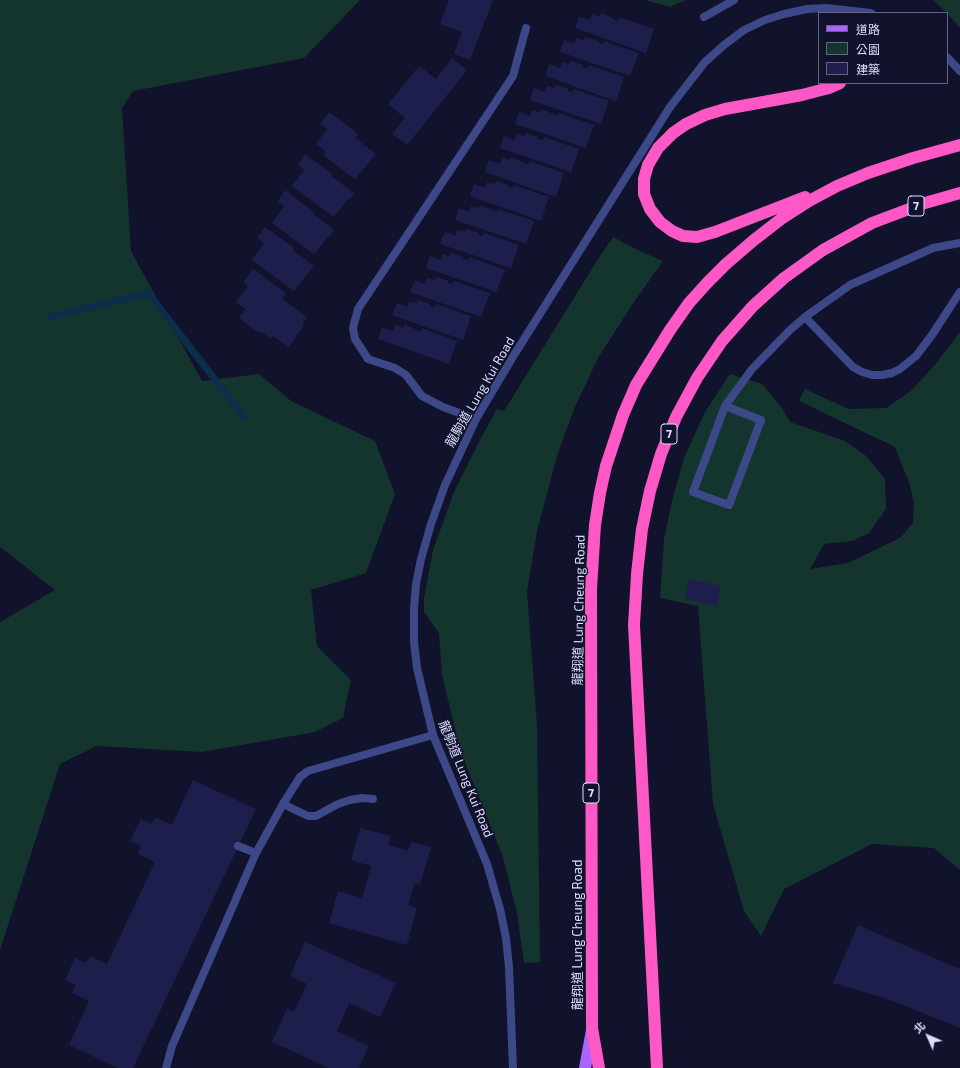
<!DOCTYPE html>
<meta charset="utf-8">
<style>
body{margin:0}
#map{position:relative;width:960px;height:1068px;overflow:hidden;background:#11122b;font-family:"Exo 2","Noto Sans TC",sans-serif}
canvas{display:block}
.legend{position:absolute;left:818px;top:12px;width:130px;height:72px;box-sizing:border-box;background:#11122b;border:1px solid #626480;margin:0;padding:5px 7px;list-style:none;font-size:12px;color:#dcdeff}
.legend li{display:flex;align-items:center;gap:8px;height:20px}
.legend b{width:20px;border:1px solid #626480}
.north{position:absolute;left:908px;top:1016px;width:40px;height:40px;-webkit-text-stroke:3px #11122b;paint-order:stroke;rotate:315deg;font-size:11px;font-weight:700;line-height:16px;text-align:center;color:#dcdeff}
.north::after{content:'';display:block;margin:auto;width:14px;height:18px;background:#dcdeff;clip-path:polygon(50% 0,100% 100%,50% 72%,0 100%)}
</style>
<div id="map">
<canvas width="960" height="1068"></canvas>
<ul class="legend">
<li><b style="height:5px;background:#a864fd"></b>道路</li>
<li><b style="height:11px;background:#14352e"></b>公園</li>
<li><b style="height:11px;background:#1e1e4c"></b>建築</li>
</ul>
<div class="north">北</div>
</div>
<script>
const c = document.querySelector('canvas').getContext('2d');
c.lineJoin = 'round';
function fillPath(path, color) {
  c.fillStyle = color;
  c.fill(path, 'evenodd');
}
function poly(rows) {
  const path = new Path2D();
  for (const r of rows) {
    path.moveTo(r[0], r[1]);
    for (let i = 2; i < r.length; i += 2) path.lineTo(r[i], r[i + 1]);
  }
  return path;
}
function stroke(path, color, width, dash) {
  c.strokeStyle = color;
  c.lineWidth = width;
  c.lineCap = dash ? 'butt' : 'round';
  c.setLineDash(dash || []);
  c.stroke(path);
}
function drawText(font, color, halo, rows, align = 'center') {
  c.font = font + ' "Exo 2","Noto Sans TC",sans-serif';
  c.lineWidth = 3;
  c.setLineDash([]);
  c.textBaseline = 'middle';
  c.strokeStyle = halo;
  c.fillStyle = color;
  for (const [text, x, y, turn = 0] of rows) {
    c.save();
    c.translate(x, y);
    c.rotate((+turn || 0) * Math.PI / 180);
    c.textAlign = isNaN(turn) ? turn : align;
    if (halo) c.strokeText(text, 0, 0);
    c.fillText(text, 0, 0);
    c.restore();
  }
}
fillPath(poly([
 [0,0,360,0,304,58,133,91,122,108,131,251,202,381,259,374,291,401,375,441,395,494,366,573,311,590,317,646,351,680,343,718,315,732,202,752,97,746,60,764,0,950,0,622,55,590,0,547],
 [645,0,686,0,670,7],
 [933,0,960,0,960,28,947,13],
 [613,237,638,250,663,261,632,305,598,358,574,409,557,456,537,531,527,592,537,725,540,962,524,963,517,913,503,857,460,750,442,675,439,633,424,612,424,598,433,550,454,492,482,436,497,409,504,411,598,259],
 [960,332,960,870,934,848,872,844,784,889,761,936,744,911,713,804,698,606,660,598,664,539,673,497,684,458,705,412,730,374,762,384,782,408,790,422,845,441,865,455,885,479,886,509,869,533,852,541,824,544,810,569,848,563,900,538,913,523,914,504,910,485,895,447,799,401,805,389,848,409,886,408,911,391,934,366]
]), '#14352e');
stroke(poly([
 [50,317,148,293,244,417]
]), '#0c2e4a', 7);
fillPath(poly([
 [449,0,493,0,470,60,454,54,462,32,440,24],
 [601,13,613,18,613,19,618,21,619,17,654,29,646,53,575,28,579,17,590,20,592,14,600,17],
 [585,37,598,41,597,42,602,44,604,41,639,53,630,76,560,52,564,40,574,44,577,38,584,40],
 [452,58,467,70,407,145,392,134,405,118,388,104,419,66,436,79],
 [571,61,583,65,582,67,588,68,589,65,624,77,616,101,545,76,549,64,560,68,562,62,569,65],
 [556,85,568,89,568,91,573,92,574,89,609,101,601,124,530,100,534,88,545,92,547,86,555,88],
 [541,109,558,116,559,113,594,125,586,148,515,124,519,112,530,116,532,110,540,113],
 [329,112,358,134,355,138,376,154,355,179,323,155,326,151,316,144,327,129,320,124],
 [526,133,538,137,537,139,543,140,544,137,579,149,571,172,500,148,504,136,514,140,517,134,524,136],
 [305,154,332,174,331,176,354,193,349,200,348,199,334,217,292,186,304,170,298,165],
 [511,157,528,165,529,161,564,173,556,197,485,172,489,160,500,164,502,158,510,160],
 [496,181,508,185,508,187,513,188,514,185,549,197,541,221,470,196,474,184,485,188,487,182,495,184],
 [285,190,314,212,313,214,334,230,314,254,272,223,284,206,277,202],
 [480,205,497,212,498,209,534,221,526,244,455,220,459,208,469,212,471,206,479,208],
 [265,227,294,248,293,250,314,266,294,291,252,260,264,243,257,238],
 [466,229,478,233,478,235,483,236,484,233,519,245,511,268,440,244,445,232,455,236,457,230,465,232],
 [451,253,464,257,463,259,468,260,470,257,505,270,496,292,426,268,430,256,440,260,443,254,450,257],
 [253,269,286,293,282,299,307,317,302,324,304,325,289,347,273,336,271,339,261,332,259,333,239,318,245,309,236,302,248,286,243,282],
 [436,277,448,281,448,283,453,284,454,281,490,293,481,317,410,292,415,280,425,284,427,278,435,280],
 [418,300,430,304,430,306,435,307,436,304,471,316,463,340,392,315,397,303,407,307,409,301,417,303],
 [404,324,421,332,422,328,457,341,449,364,378,339,382,328,393,331,395,325,403,328],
 [689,579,721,586,717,606,685,599],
 [193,780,256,809,133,1068,118,1068,69,1045,89,1001,72,993,76,985,65,980,75,958,86,963,90,956,107,964,155,862,138,854,141,846,130,841,141,819,151,824,155,817,172,825],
 [360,828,391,836,388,845,408,851,411,842,431,847,420,885,415,883,408,905,417,908,407,945,329,923,338,891,362,898,371,866,351,860],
 [858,925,960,969,960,1028,888,999,833,983],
 [305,942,396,983,380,1017,349,1003,337,1031,369,1046,359,1068,329,1068,272,1042,287,1008,294,1012,307,984,290,976]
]), '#1e1e4c');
stroke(poly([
 [704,17,734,0],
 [725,406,761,420,729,505,693,492,725,406,752,369,790,330,805,317],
 [476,419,443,407,422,396,406,375,395,368,368,359,355,339,353,328,358,309,513,76,526,28],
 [283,804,308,816,316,816,338,804,350,800,362,798,373,799],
 [238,846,256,853],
 [166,1068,172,1046,256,853,283,804,300,777,308,771,433,735]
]), '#3d4889', 8);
stroke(poly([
 [947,57,960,71],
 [960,243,933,248,850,285,805,317,853,367,862,372,872,375,882,375,892,373,900,369,916,356,932,335,960,292],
 [513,1068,509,967,506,938,500,909,487,864,433,735,417,668,414,642,414,608,416,584,421,559,431,524,445,485,476,419,514,355,670,107,705,62,724,45,744,30,765,20,784,14,807,9,826,8,871,13]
]), '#3d4889', 8);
stroke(poly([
 [585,1068,592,1030]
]), '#a864fd', 12);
stroke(poly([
 [805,197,715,232,697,237,683,236,672,231,660,222,650,209,644,194,644,179,648,165,658,148,673,133,686,124,705,115,725,109,802,95,829,88,840,83],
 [599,1068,592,1028,591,589,595,525,600,493,606,466,623,415,636,385,670,330,689,303,708,282,726,264,754,240,781,219,809,201,837,186,868,173,913,158,960,145],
 [657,1068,634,625,637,574,642,529,650,491,661,454,676,417,697,378,722,341,753,306,784,278,823,250,872,223,925,203,960,193]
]), '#fd58c6', 12);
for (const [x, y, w] of [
 [916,206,16],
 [669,434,16],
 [591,793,16]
]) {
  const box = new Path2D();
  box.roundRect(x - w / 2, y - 10, w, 20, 3);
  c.fillStyle = '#11122b';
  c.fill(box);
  stroke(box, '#dcdeff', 1);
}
drawText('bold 12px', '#dcdeff', null, [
 ["7",916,206],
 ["7",669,434],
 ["7",591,793]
]);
drawText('13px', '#dcdeff', '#11122b', [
 ["龍駒道 Lung Kui Road",480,392,-60],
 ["龍翔道 Lung Cheung Road",579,610,-89],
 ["龍駒道 Lung Kui Road",466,779,68],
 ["龍翔道 Lung Cheung Road",578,935,-90]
]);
</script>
